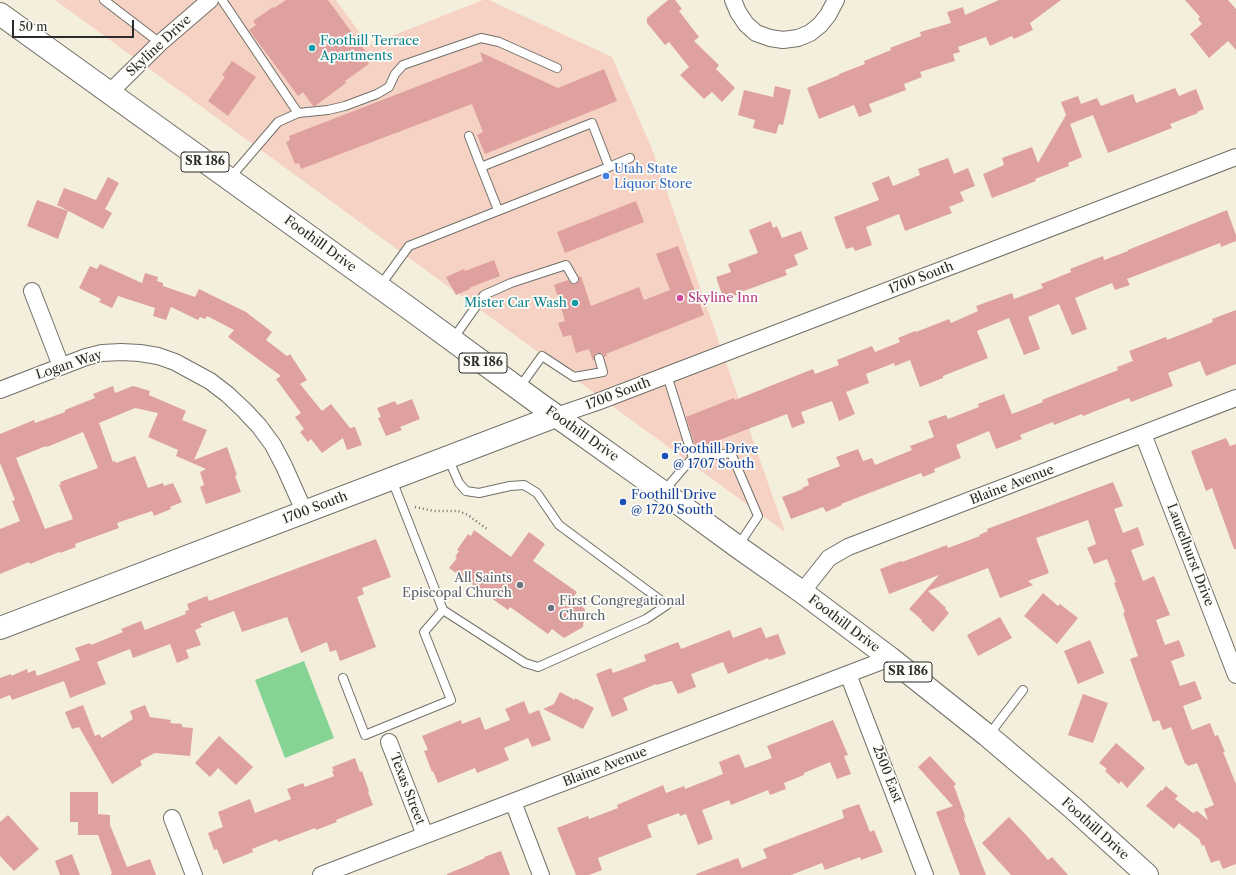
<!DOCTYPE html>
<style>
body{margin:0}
#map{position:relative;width:1236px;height:875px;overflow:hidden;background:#f4efdc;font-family:"Libre Caslon Text",serif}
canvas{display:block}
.scale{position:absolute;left:12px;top:20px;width:122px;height:18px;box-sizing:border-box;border:2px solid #2b2b2b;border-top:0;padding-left:5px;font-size:12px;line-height:14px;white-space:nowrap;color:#2b2b2b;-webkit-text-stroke:3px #fdfcf7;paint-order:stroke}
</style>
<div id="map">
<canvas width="1236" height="875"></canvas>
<div class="scale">50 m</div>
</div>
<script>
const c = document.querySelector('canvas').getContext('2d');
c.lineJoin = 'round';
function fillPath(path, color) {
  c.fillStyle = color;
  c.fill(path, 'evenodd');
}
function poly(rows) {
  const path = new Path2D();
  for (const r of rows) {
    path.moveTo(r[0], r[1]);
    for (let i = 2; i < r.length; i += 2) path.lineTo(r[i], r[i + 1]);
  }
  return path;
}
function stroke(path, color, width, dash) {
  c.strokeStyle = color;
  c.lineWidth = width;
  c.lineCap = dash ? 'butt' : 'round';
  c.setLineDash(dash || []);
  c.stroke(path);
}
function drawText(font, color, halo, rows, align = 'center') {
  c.font = font + ' "Libre Caslon Text",serif';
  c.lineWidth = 3.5;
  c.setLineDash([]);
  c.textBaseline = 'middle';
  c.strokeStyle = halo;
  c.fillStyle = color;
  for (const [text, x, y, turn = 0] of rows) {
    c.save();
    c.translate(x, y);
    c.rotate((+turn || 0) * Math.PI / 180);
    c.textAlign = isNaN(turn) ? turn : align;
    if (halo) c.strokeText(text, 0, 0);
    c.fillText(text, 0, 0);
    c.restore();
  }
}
fillPath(poly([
 [55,0,336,0,369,45,483,0,489,0,612,57,652,149,785,532]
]), '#f6d2c4');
fillPath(poly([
 [304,661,334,738,285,758,255,680]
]), '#85d494');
fillPath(poly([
 [286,0,328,0,369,56,366,59,369,64,345,81,346,83,315,106,313,106,303,92,298,96,249,30,256,25,253,21,273,7,274,8],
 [668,0,675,0,682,9,679,11,699,37,694,41,719,65,716,69,735,88,722,102,712,92,704,99,680,75,689,67,669,42,665,45,647,23,647,18],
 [999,0,1061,0,1030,23,1033,30,1014,39,1012,36,990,46,986,37,958,47,960,52,953,54,955,61,920,72,922,77,904,84,906,90,869,104,872,112,859,117,854,105,819,119,807,88,839,75,839,74,865,64,864,61,891,50,890,48,921,36,920,32,951,23,947,12,963,7,965,15],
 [1185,0,1228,0,1236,9,1236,50,1228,41,1209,58,1190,34,1202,24,1198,19,1200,17],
 [480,52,558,88,604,69,617,101,485,154,477,135,483,132,472,104,301,169,299,163,295,164,286,142,290,140,289,136,483,61],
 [232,61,256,77,228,116,208,101,225,77,222,75],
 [775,86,791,90,783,125,779,124,776,134,753,128,755,120,738,115,744,90,773,97],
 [1175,88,1179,96,1196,89,1204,109,1197,112,1198,113,1170,124,1172,128,1108,153,1093,115,1070,124,1082,157,1068,163,1069,166,1035,179,1036,181,992,198,983,174,1004,165,1002,158,1032,147,1038,163,1066,115,1061,102,1078,96,1081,104,1097,98,1101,106,1133,94,1136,103],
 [948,158,954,174,968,168,975,186,960,192,964,201,949,207,952,213,905,231,899,214,866,227,872,245,855,251,853,247,846,249,834,217,879,200,872,183,889,176,893,186,920,175,918,169],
 [108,177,119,183,105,209,112,213,103,229,57,205,64,188,96,200],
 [37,200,68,211,58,239,27,226],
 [636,201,644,222,565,253,557,232],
 [1227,210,1236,235,1236,241,1221,247,1220,243,1127,279,1130,285,1115,290,1112,283,1075,298,1087,329,1072,335,1059,304,1028,317,1040,349,1024,355,1009,318,977,331,988,358,943,376,943,378,920,387,910,360,895,366,894,363,866,374,869,383,846,392,855,414,839,421,832,401,801,412,805,423,792,428,787,414,696,449,686,417,734,398,735,400,813,369,815,374,839,365,837,360,872,346,875,352,900,342,898,338,915,331,916,332,949,319,951,323,978,311,976,306,1012,293,1014,299,1043,288,1041,284,1071,272,1070,269,1103,256,1104,260,1128,251,1128,250],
 [771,221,773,228,777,226,782,238,801,231,808,249,794,255,798,265,785,270,787,275,741,292,741,293,724,300,716,277,731,272,728,264,758,253,749,230],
 [678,246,704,315,606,354,607,356,604,357,603,354,597,353,595,354,594,360,593,361,589,349,576,353,571,335,563,337,558,323,565,321,554,285,568,280,572,284,576,284,579,281,579,277,581,276,591,306,639,287,644,300,670,290,656,254],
 [494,260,500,276,469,288,470,289,456,295,446,277,464,269,465,271],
 [100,264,142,283,145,273,158,277,157,281,163,283,163,286,195,297,199,289,246,312,272,332,266,340,287,356,290,354,307,380,300,384,322,411,331,404,350,428,355,427,362,445,347,450,343,438,322,453,311,439,308,442,300,432,304,429,295,417,301,413,276,379,281,376,228,337,234,330,207,316,205,319,200,317,198,320,171,307,166,320,153,316,155,308,118,296,112,308,99,302,101,299,79,288,90,266,97,269],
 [1236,310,1236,364,1206,376,1200,361,1168,373,1173,386,1131,402,1129,398,1083,416,1082,414,1054,425,1053,422,1020,435,1022,439,996,449,989,431,956,445,961,458,934,469,935,472,923,477,921,473,841,504,842,505,826,512,823,507,791,519,782,497,803,489,802,488,809,485,807,479,840,466,836,457,858,449,863,461,872,458,875,465,912,450,910,446,934,437,928,421,946,415,948,419,979,407,978,404,1004,394,1012,414,1043,402,1042,400,1118,370,1117,367,1133,361,1129,351,1166,337,1167,340,1213,322,1212,319],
 [113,386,115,393,133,386,150,391,149,395,186,411,182,420,207,430,194,460,227,447,237,475,235,476,241,492,206,504,200,487,204,485,200,472,206,469,176,456,178,450,148,437,158,413,135,408,99,423,113,462,115,461,116,463,135,456,148,488,163,483,164,486,173,483,182,502,170,507,171,509,154,516,152,511,117,523,119,528,75,544,76,547,60,553,59,552,30,564,29,562,0,574,0,529,20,521,12,501,15,500,0,463,0,434,34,420,35,423,65,412,65,410,95,398,93,394],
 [83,432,98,468,60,482,61,484,59,485,73,519,45,529,16,458,46,446,47,447],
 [412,399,420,419,400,427,402,430,386,436,378,418,381,417,377,408,395,401,397,405],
 [1226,438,1230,446,1236,444,1236,549,1234,549,1212,488,1206,491,1191,451],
 [1113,482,1123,506,1114,509,1123,533,1138,527,1144,545,1131,550,1143,581,1154,576,1170,615,1156,620,1165,645,1179,640,1185,656,1171,661,1180,686,1195,681,1202,699,1183,706,1192,730,1210,723,1215,736,1218,735,1225,752,1223,752,1236,784,1236,864,1223,869,1219,860,1211,863,1204,845,1202,846,1199,839,1179,823,1174,829,1146,806,1161,790,1162,791,1166,786,1178,796,1175,799,1193,813,1197,811,1208,820,1204,809,1214,805,1197,763,1188,766,1186,763,1185,764,1171,727,1163,730,1159,720,1153,722,1130,659,1138,656,1123,613,1125,612,1114,583,1116,582,1107,559,1094,564,1087,548,1096,544,1088,520,1036,538,1049,573,1028,581,1033,585,1000,598,988,568,928,591,946,608,945,609,949,613,933,632,921,621,922,620,909,609,939,575,889,594,880,569,901,561,902,562,947,545,948,548,980,536,979,535,988,531,987,529],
 [474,530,511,557,529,532,545,544,533,561,577,592,572,599,585,609,583,627,564,638,552,629,548,634,510,607,508,610,449,568,457,558,455,557,459,551,457,550,468,534,471,536],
 [376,539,391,577,362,588,364,594,357,597,376,647,340,661,336,650,330,652,327,642,301,653,287,617,242,632,234,611,200,624,202,627,195,630,201,645,186,650,189,658,177,663,170,644,133,658,130,649,97,662,106,684,70,698,64,681,12,700,10,695,0,699,0,678,11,674,11,676,27,669,28,673,35,670,37,676,80,660,75,648,90,643,91,645,123,632,121,629,141,621,145,630,186,614,185,611,189,610,187,604,207,596,209,601],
 [1043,593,1058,606,1060,604,1078,618,1057,644,1024,616],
 [1000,617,1012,638,978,656,967,635],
 [761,627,766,638,778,634,786,654,769,660,768,658,728,674,723,662,691,674,696,687,678,694,672,681,656,685,656,684,623,698,628,710,612,717,596,674,611,668,613,673,646,661,644,655,678,642,681,649,730,630,733,638],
 [1090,640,1104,673,1078,684,1064,651],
 [560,692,575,700,575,698,594,708,583,729,543,709,554,704],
 [1083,694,1108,703,1093,743,1068,735],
 [524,701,529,714,539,710,551,740,532,747,528,738,504,748,509,760,477,773,475,768,438,783,433,771,432,772,424,751,428,750,422,736,461,720,462,724,480,717,485,730,510,720,505,709],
 [83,705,95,736,99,734,102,738,133,719,130,711,145,705,150,717,171,720,170,723,182,724,182,727,193,728,190,756,155,753,140,761,142,765,112,784,79,727,72,729,65,712],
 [833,720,848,755,844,756,851,774,837,779,830,762,804,773,804,775,784,783,786,789,770,795,768,790,731,805,729,800,702,810,713,839,698,845,686,814,680,816,679,813,647,825,652,837,598,858,602,870,589,875,576,875,557,828,588,816,589,819,618,808,617,805,663,785,666,793,684,786,685,789,723,774,719,762,739,754,745,768,772,758,767,746],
 [219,736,253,767,236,785,218,768,210,777,195,763],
 [1116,743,1145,768,1127,788,1121,781,1119,784,1105,771,1107,769,1099,763],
 [930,756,956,784,954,786,966,819,963,816,986,875,960,875,936,812,953,806,918,767],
 [355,758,360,772,362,771,369,791,368,792,373,805,336,820,337,822,316,830,315,828,278,842,277,839,252,849,253,852,223,864,217,849,214,850,208,833,223,827,218,812,250,799,255,813,291,799,287,789,303,783,305,787,334,776,332,771,334,771,332,767],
 [70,792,98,792,98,814,110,815,110,825,127,867,150,859,156,875,111,875,111,874,112,873,98,835,78,835,78,822,70,822],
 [859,804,870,832,874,830,883,852,861,860,860,857,825,870,822,863,791,875,697,875,696,874,738,858,742,868,767,858,763,849,844,818,842,810],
 [8,815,39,849,14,871,0,856,0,822],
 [1009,817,1028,837,1048,860,1052,857,1068,875,1011,875,982,843],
 [501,851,510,875,447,875,447,874,469,865,485,858,484,857],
 [72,854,80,875,60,875,55,861]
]), '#dfa19f');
const lane = poly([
 [104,0,160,43],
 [222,0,298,113,328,110,345,106,377,94,389,87,395,74,403,65,481,38,499,42,557,68],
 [469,136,481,167],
 [609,167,630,158],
 [230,178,278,122,298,113],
 [380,286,409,246,609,167,592,123,481,167,498,210],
 [453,339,484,295,511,283,566,265,574,279],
 [667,375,693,458],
 [519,388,542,356,574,377,603,372,599,358],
 [663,492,687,464,693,458,731,453,758,516,738,546],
 [443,610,525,663,538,667,646,619,667,605,559,525,537,493,524,485,510,486,479,493,466,491,459,483,448,458],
 [343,678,365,735,451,700,424,632,443,610,392,480],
 [988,736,1023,690]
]);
const street = poly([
 [733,0,738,12,746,24,756,33,770,38,783,40,798,38,810,33,820,25,828,15,836,0],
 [109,93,160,43,210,0],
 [32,291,61,366],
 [0,390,86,357,102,353,121,352,140,353,158,356,175,362,210,381,227,394,244,410,259,426,273,445,284,466,305,513],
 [556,416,597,402,1236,157],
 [1143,434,1236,675],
 [802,592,829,558,848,547,1236,398],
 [848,674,925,875],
 [389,742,425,835],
 [513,802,541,875],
 [172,818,194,875],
 [321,875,890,658]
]);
const secondary = poly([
 [0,628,556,416]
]);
const primary = poly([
 [0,14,410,309,538,403,663,492,738,547,802,592,890,658,988,736,1073,808,1147,875]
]);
stroke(lane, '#717069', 10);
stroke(street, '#717069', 18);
stroke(secondary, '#717069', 24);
stroke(primary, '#717069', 24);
stroke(poly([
 [415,507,434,511,458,511,468,515,487,529]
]), '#717069', 2.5, [1, 3]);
stroke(lane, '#fff', 8);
stroke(street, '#fff', 16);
stroke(secondary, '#fff', 22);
stroke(primary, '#fff', 22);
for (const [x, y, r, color] of [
 [312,48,4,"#0f9aa8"],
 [606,176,4,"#3f7fe0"],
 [680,298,4,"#d1479c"],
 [575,303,4,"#0f9aa8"],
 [665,456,4,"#1a4fb4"],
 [623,502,4,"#1a4fb4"],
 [520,585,4,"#6b7280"],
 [551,608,4,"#6b7280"]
]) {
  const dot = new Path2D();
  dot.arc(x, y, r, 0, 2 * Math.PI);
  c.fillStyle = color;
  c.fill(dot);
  stroke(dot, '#fdfcf7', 1.5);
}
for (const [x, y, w] of [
 [205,162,48],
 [483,363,48],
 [908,672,48]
]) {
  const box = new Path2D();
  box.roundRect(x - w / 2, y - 10, w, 20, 3);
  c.fillStyle = '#fdfcf7';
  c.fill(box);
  stroke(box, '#2b2b2b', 1);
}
drawText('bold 12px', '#2b2b2b', null, [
 ["SR 186",205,162],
 ["SR 186",483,363],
 ["SR 186",908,672]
]);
drawText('13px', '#0d838f', '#fdfcf7', [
 ["Foothill Terrace",320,41],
 ["Apartments",320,56],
 ["Mister Car Wash",567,303,"right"]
], 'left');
drawText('13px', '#2b2b2b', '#fdfcf7', [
 ["Skyline Drive",159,46,-43],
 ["Foothill Drive",320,244,36],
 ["1700 South",921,278,-21],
 ["Logan Way",69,365,-18],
 ["1700 South",618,394,-21],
 ["Foothill Drive",582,434,35],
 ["Blaine Avenue",1012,485,-21],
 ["1700 South",315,508,-21],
 ["Laurelhurst Drive",1190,555,69],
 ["Foothill Drive",844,624,37],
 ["Blaine Avenue",605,767,-21],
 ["2500 East",887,774,69],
 ["Texas Street",407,789,69],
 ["Foothill Drive",1095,829,42]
]);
drawText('13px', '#366cbe', '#fdfcf7', [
 ["Utah State",614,169],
 ["Liquor Store",614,184]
], 'left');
drawText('13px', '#b23c85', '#fdfcf7', [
 ["Skyline Inn",688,298]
], 'left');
drawText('13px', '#164399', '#fdfcf7', [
 ["Foothill Drive",673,449],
 ["@ 1707 South",673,464],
 ["Foothill Drive",631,495],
 ["@ 1720 South",631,510]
], 'left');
drawText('13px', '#5b616d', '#fdfcf7', [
 ["All Saints",512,578],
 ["Episcopal Church",512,593],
 ["First Congregational",559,601,"left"],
 ["Church",559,616,"left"]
], 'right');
</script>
